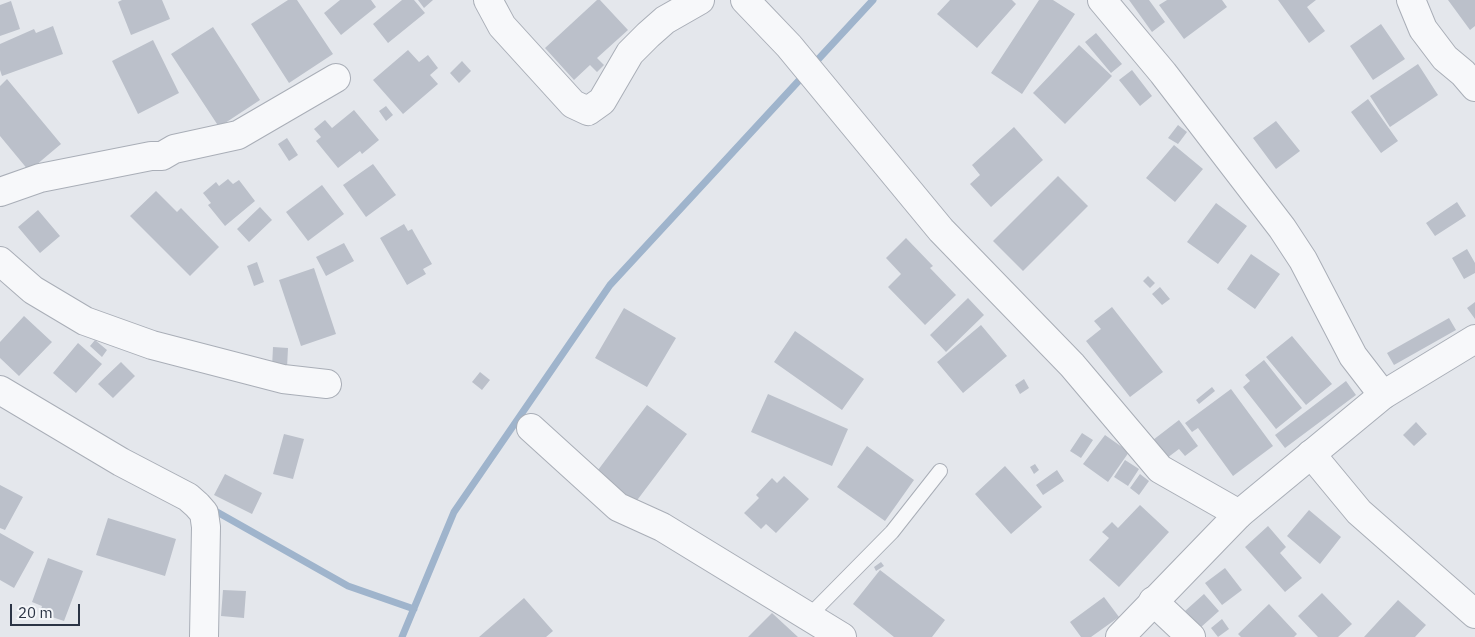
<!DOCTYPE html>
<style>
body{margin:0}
#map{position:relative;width:1475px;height:637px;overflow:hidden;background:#e4e7ec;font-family:"IBM Plex Sans",sans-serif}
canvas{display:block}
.scale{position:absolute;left:10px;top:604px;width:70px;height:22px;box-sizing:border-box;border:2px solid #2b3445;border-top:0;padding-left:6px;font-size:15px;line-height:18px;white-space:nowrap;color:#2b3445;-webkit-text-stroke:4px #f4f6f9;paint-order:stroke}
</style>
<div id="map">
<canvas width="1475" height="637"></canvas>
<div class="scale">20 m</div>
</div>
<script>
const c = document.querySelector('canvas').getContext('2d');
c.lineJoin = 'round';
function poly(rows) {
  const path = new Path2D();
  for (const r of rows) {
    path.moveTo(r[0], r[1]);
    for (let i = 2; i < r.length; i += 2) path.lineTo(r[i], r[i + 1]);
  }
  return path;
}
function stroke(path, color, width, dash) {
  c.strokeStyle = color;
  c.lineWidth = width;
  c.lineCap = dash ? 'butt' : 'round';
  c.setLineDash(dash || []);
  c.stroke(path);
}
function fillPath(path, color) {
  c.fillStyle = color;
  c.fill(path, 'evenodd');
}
stroke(poly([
 [812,66,873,0],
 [210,508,348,586,414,609],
 [402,637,454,512,610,285,805,74]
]), '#9fb4cc', 7);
fillPath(poly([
 [122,0,162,0,170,19,131,35,118,2],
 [288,0,297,0,333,54,289,83,251,24],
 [340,0,371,0,376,7,341,35,324,13],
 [402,0,414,0,425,13,388,43,373,24],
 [418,0,433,0,424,8],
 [597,0,600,0,628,30,597,58,604,65,597,72,590,65,574,80,545,48],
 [950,0,1012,0,1016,4,977,48,937,14],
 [1039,0,1053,0,1075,14,1022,94,991,73],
 [1129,0,1149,0,1165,22,1152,32],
 [1167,0,1222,0,1227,7,1184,39,1159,5],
 [1278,0,1316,0,1307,7,1325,31,1309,43],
 [1448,0,1475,0,1475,26,1470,30],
 [11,1,20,29,0,36,0,5],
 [1381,24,1405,59,1373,80,1350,46],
 [53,26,63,54,2,76,0,70,0,44,34,29,36,33],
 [213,27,260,100,219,127,171,54],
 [1096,33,1122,64,1111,73,1085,42],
 [153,40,179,93,138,114,112,61],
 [1079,45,1112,76,1065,124,1033,93],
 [408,50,419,62,428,55,438,68,430,75,438,84,403,114,373,80],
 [462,61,471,71,459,83,450,73],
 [1418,64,1438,95,1390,127,1370,96],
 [1132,70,1152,96,1140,106,1119,80],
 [7,79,61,144,29,171,0,136,0,86],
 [1368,99,1398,141,1381,153,1351,112],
 [386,106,393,115,386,121,379,111],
 [354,110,379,140,362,154,360,151,338,168,316,141,321,137,314,129,325,120,332,128],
 [1276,121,1300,151,1276,169,1253,138],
 [1178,125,1187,132,1178,144,1168,138],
 [1014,127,1043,160,991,207,970,184,980,175,972,165],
 [287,138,298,155,289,161,278,144],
 [1174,145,1203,169,1175,202,1146,178],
 [373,164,396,195,366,217,343,185],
 [1058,176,1088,206,1023,271,993,241],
 [228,179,233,184,239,180,255,201,225,226,208,205,211,203,203,193,216,182,219,186],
 [322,185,344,214,308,241,286,212],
 [156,191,177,212,181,208,219,247,190,276,130,216],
 [1457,202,1466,216,1435,236,1426,223],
 [1216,203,1247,226,1218,264,1187,242],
 [260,207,272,220,249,242,237,229],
 [38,210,60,236,40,253,18,227],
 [404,224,408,231,412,229,432,264,423,269,426,274,407,285,380,238],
 [906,238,933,266,930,268,956,295,925,325,888,287,901,274,886,258],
 [344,243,354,261,326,276,316,257],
 [1467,249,1475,263,1475,273,1464,279,1452,258],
 [1251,254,1280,274,1255,309,1227,289],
 [257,262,264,282,254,286,247,266],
 [314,268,336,334,301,346,279,280],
 [1148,276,1155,283,1150,288,1143,281],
 [1160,287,1170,299,1162,305,1152,294],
 [968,298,984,315,946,352,930,335],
 [1475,302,1475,319,1467,308],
 [1112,307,1163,372,1130,397,1086,341,1101,329,1094,321],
 [624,308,676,338,647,387,595,358],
 [24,316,52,342,19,376,0,358,0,342],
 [1449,318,1456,330,1394,365,1387,353],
 [981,325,1007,356,963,393,937,362],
 [795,331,864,379,842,410,774,362],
 [1292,336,1332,384,1306,405,1266,357],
 [95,340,107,350,102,357,90,346],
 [78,343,102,364,76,393,53,373],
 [273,347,288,348,287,368,272,367],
 [1264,360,1302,408,1276,429,1243,387,1250,381,1245,375],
 [121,362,135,376,113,398,98,384],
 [480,372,490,380,482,390,472,382],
 [1024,379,1029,388,1020,394,1015,385],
 [1346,381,1356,395,1285,448,1275,435],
 [1212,387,1215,391,1199,404,1196,400],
 [1231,389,1273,446,1233,476,1198,428,1192,432,1185,423],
 [768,394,848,429,832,466,751,432],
 [647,405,687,434,632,507,592,478],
 [1179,420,1198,446,1185,456,1179,449,1167,458,1153,440],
 [1416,422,1427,434,1414,446,1403,435],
 [1082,433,1093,440,1081,458,1070,451],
 [284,434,304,439,293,479,273,474],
 [1105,435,1129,452,1108,482,1083,464],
 [867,446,914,480,885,521,837,487],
 [1125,460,1139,469,1128,486,1114,477],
 [1035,464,1039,470,1034,474,1030,467],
 [1005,466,1042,507,1011,534,975,494],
 [1057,470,1064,481,1043,495,1036,485],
 [225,474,262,493,252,514,214,495],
 [1140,474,1149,481,1139,495,1130,488],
 [784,476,809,499,776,533,766,524,761,529,744,513,759,498,756,495,772,478,777,483],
 [0,485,23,497,5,530,0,528],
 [1140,505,1169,532,1119,587,1089,560,1109,538,1102,532,1112,522,1118,528],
 [1309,510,1341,537,1320,564,1287,536],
 [108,518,176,539,165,576,96,555],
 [1268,526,1286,547,1280,553,1302,578,1285,592,1245,547],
 [0,533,34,552,14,588,0,580],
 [48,558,83,571,64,621,40,613,42,606,32,602],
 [881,562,884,566,876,571,874,567],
 [1225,568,1242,590,1222,605,1205,583],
 [880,570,945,620,932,637,894,637,853,604],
 [223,590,246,591,244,618,221,616],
 [1322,593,1352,624,1338,637,1318,637,1298,616],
 [1204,594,1219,611,1200,628,1185,611],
 [1104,597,1119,617,1091,637,1081,637,1070,622],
 [524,598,553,631,546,637,479,637],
 [1398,600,1426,625,1415,637,1364,637],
 [1269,604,1297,634,1294,637,1241,637,1238,634],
 [772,613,798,637,748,637],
 [1222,619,1229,629,1218,637,1211,628]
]), '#bbc0ca');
const service = poly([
 [809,616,892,532,940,471]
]);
const minor = poly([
 [488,0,502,26,573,104,588,111,602,101,630,53,648,35,665,20,700,0],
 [745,0,789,46,941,230,1072,365,1160,469,1239,514],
 [1102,0,1163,73,1282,228,1303,260,1353,356,1383,395],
 [1411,0,1423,29,1445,58,1463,73,1475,87],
 [0,192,40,178,151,156,162,156,174,149,238,135,336,78],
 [0,261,33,290,85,321,152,345,283,379,327,384],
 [0,390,121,462,188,497,197,505,204,513,206,527,204,637],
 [531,428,618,507,662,527,842,637],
 [1311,454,1359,512,1475,614],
 [1153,601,1191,637]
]);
const tertiary = poly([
 [1120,637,1239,514,1383,395,1475,339]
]);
stroke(service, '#a9aeb7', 16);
stroke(minor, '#a9aeb7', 30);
stroke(tertiary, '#a9aeb7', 30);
stroke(service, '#f7f8fa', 14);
stroke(minor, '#f7f8fa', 28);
stroke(tertiary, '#f7f8fa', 28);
</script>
